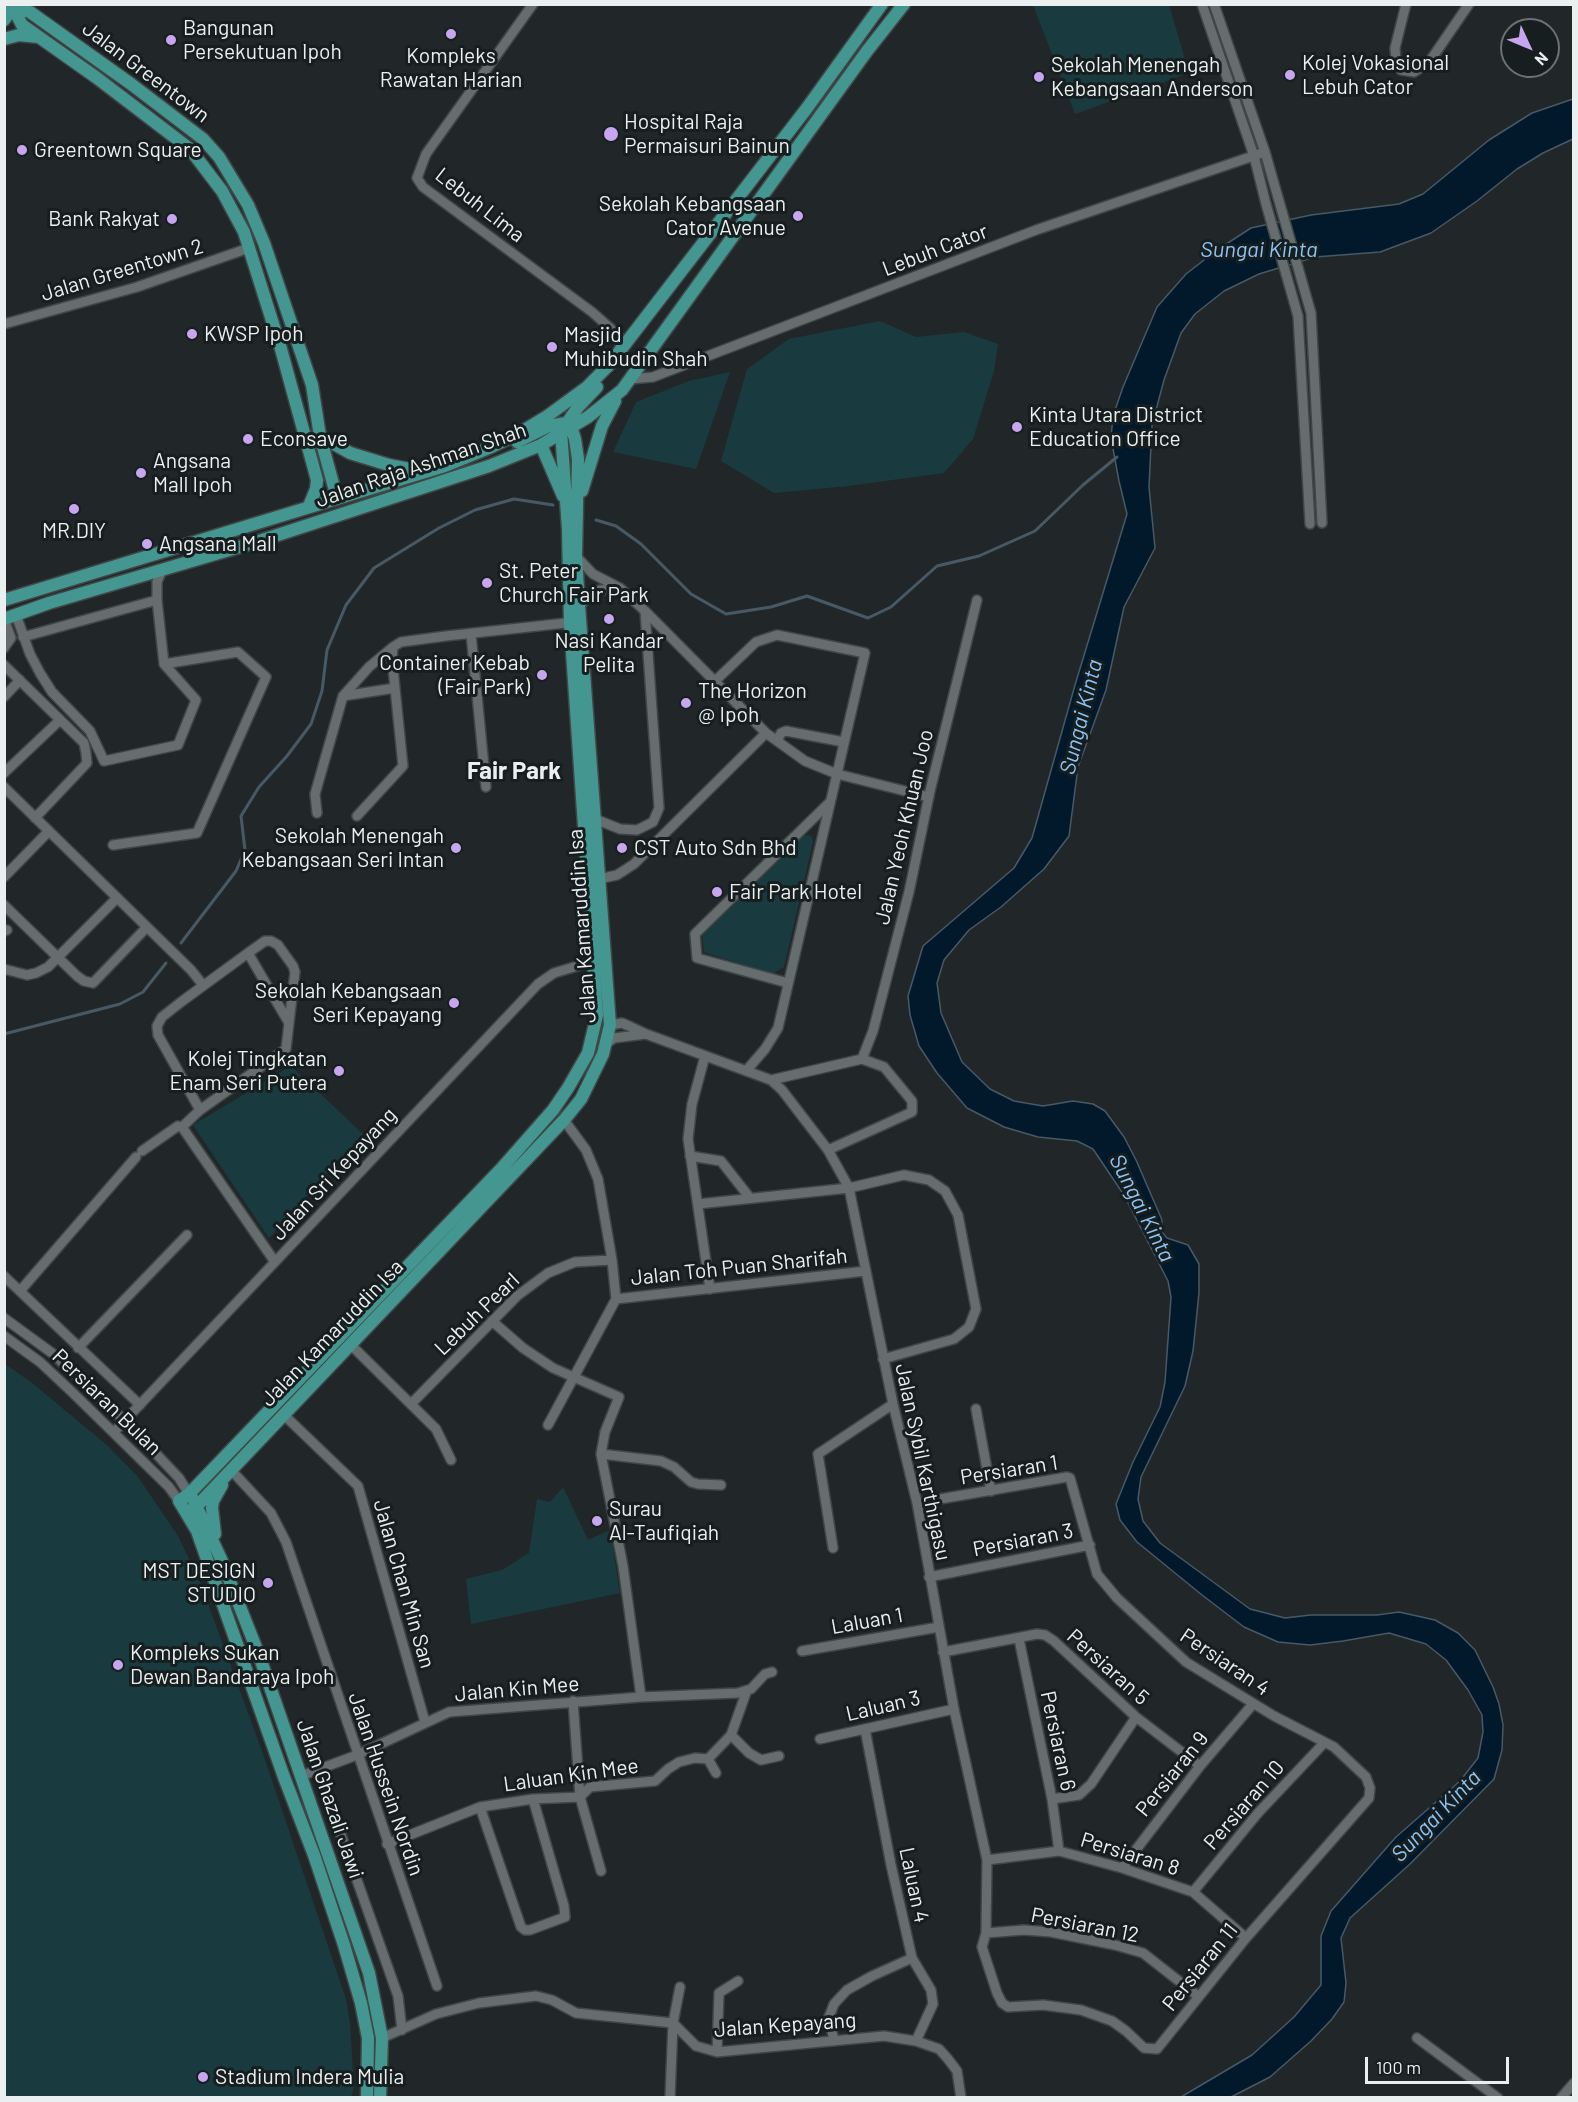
<!DOCTYPE html>
<style>
body{margin:0}
#map{position:relative;width:1578px;height:2102px;overflow:hidden;background:#212728;font-family:Barlow,sans-serif}
canvas{display:block}
.frame{position:absolute;inset:0;border:6px solid #eaefef;pointer-events:none}
.north{position:absolute;left:1500px;top:18px;width:60px;height:60px;box-sizing:border-box;background:#171e1f;border:2px solid #6b7272;border-radius:50%;rotate:134deg;font-size:16px;font-weight:700;line-height:24px;text-align:center;color:#eaefef}
.north::after{content:'';display:block;margin:auto;width:21px;height:27px;background:#c7a6ef;clip-path:polygon(50% 0,100% 100%,50% 72%,0 100%)}
.scale{position:absolute;left:1365px;top:2057px;width:144px;height:27px;box-sizing:border-box;border:3px solid #eaefef;border-top:0;padding-left:8px;font-size:18px;line-height:21px;white-space:nowrap;color:#eaefef;-webkit-text-stroke:4px #171e1f;paint-order:stroke}
</style>
<div id="map">
<canvas width="1578" height="2102"></canvas>
<div class="frame"></div>
<div class="north">N</div>
<div class="scale">100 m</div>
</div>
<script>
const c = document.querySelector('canvas').getContext('2d');
c.lineJoin = 'round';
function fillPath(path, color) {
  c.fillStyle = color;
  c.fill(path, 'evenodd');
}
function poly(rows) {
  const path = new Path2D();
  for (const r of rows) {
    path.moveTo(r[0], r[1]);
    for (let i = 2; i < r.length; i += 2) path.lineTo(r[i], r[i + 1]);
  }
  return path;
}
function stroke(path, color, width, dash) {
  c.strokeStyle = color;
  c.lineWidth = width;
  c.lineCap = dash ? 'butt' : 'round';
  c.setLineDash(dash || []);
  c.stroke(path);
}
function drawText(font, color, halo, rows, align = 'center') {
  c.font = font + ' Barlow,sans-serif';
  c.lineWidth = 6;
  c.setLineDash([]);
  c.textBaseline = 'middle';
  c.strokeStyle = halo;
  c.fillStyle = color;
  for (const [text, x, y, turn = 0] of rows) {
    c.save();
    c.translate(x, y);
    c.rotate((+turn || 0) * Math.PI / 180);
    c.textAlign = isNaN(turn) ? turn : align;
    if (halo) c.strokeText(text, 0, 0);
    c.fillText(text, 0, 0);
    c.restore();
  }
}
fillPath(poly([
 [1033,5,1169,5,1189,73,1075,114],
 [880,321,916,337,964,332,998,344,994,371,973,439,944,473,848,486,774,493,721,461,747,369,789,339],
 [730,372,696,469,613,452,636,402,689,381],
 [809,835,812,837,813,842,784,967,772,974,704,952,702,935,803,836],
 [291,1066,363,1134,269,1238,193,1125],
 [5,1364,31,1382,108,1446,138,1477,178,1536,200,1582,261,1748,346,1999,350,2023,354,2087,351,2097,5,2097],
 [563,1487,588,1540,610,1530,620,1593,471,1624,466,1579,502,1570,529,1553,537,1499,550,1502]
]), '#193b40');
const water = poly([
 [1573,99,1573,139,1543,153,1517,169,1477,201,1431,233,1380,252,1315,257,1259,274,1224,291,1195,314,1181,333,1164,380,1152,425,1149,487,1155,548,1124,607,1106,690,1078,767,1069,836,1044,869,1001,907,969,930,944,960,937,983,941,1013,962,1062,990,1089,1014,1101,1043,1106,1073,1101,1093,1104,1105,1111,1124,1137,1136,1160,1162,1220,1161,1231,1167,1238,1188,1245,1199,1264,1199,1293,1193,1351,1185,1386,1141,1477,1138,1499,1143,1521,1160,1543,1250,1609,1285,1618,1311,1615,1377,1615,1399,1612,1435,1620,1458,1633,1475,1650,1493,1687,1499,1704,1503,1725,1502,1750,1494,1779,1410,1864,1350,1918,1341,1938,1346,1983,1344,2002,1332,2019,1311,2041,1270,2077,1231,2097,1181,2097,1252,2055,1294,2017,1321,1985,1321,1936,1331,1911,1396,1837,1460,1781,1478,1758,1483,1732,1482,1715,1468,1690,1446,1660,1426,1644,1389,1633,1343,1641,1310,1645,1278,1642,1244,1627,1202,1595,1137,1542,1120,1520,1116,1504,1133,1462,1160,1407,1165,1382,1171,1297,1168,1281,1124,1195,1093,1149,1077,1141,1038,1137,1004,1127,967,1108,937,1073,919,1046,910,1015,908,996,923,946,1014,868,1032,838,1075,685,1127,514,1119,481,1111,438,1113,416,1123,387,1157,307,1186,274,1217,250,1251,228,1311,215,1399,204,1423,194,1489,140,1532,113,1573,99]
]);
fillPath(water, '#02192c');
stroke(water, '#485966', 1.5);
stroke(poly([
 [596,520,616,526,641,544,691,594,726,614,771,607,807,596,868,618,891,607,937,566,979,556,1035,531,1083,485,1117,457],
 [181,943,236,871,245,850,241,816,259,787,287,756,311,724,322,691,327,650,346,605,374,568,439,528,475,510,514,499,553,505],
 [4,1034,120,1004,143,992,166,963]
]), '#485966', 3);
const minor = poly([
 [533,4,426,154,417,178,423,187,592,312,618,335,621,350],
 [1202,4,1254,156,1266,204,1298,316,1310,524],
 [1214,4,1265,152,1311,313,1322,523],
 [1406,4,1395,48,1396,61,1401,70,1414,72,1430,61,1469,4],
 [4,324,137,287,249,248],
 [630,379,653,377,1036,230,1265,152],
 [576,556,593,574,620,588,645,611,766,733,805,761,837,774,929,797],
 [579,605,600,590,620,588],
 [16,615,30,654,40,673,52,692,90,731,104,761,178,745,196,700,164,664,157,600,157,582,162,570],
 [4,619,11,638,4,648],
 [471,634,486,787],
 [23,637,157,600],
 [4,665,84,743,86,753,87,763,35,818],
 [715,681,756,642,777,635,865,653,778,1028,765,1049,746,1071],
 [343,696,395,688],
 [4,697,20,680],
 [777,741,781,733,786,731,844,742],
 [4,773,60,720],
 [4,787,147,927,93,983,84,981,77,976,4,905],
 [317,813,315,794,343,696,369,667,393,647],
 [357,816,403,766,392,659,393,647,401,642,446,636,575,622],
 [595,819,620,829,637,830,653,822,659,808,645,611],
 [113,845,197,833,266,677,238,652,164,664],
 [4,877,49,831],
 [599,879,617,875,634,864,766,733],
 [147,927,191,970,203,985],
 [4,931,7,930],
 [248,953,265,941,271,941,278,945,293,966,295,972,289,1023],
 [4,969,27,975,36,973,48,967,117,898],
 [788,983,697,958,695,934,829,803],
 [610,1025,622,1023,629,1026,646,1034,771,1080,782,1090,828,1150,849,1188,893,1404,917,1503,954,1709,987,1860,986,1933,982,1947,997,1993,1002,2003,1008,2007,1043,2005,1081,2010,1112,2021,1126,2031,1144,2048,1157,2049,1246,1938,1369,1798,1370,1788,1366,1777,1334,1747,1274,1716,1186,1662,1117,1598,1097,1574,1070,1478,1067,1477,917,1503],
 [607,1043,614,1038,646,1034],
 [705,1056,692,1104,688,1139,710,1289],
 [862,1059,873,1031,909,892,930,791,977,600],
 [771,1080,862,1059,884,1067,912,1101,912,1112,828,1150],
 [182,1127,200,1110,286,1049,289,1023,248,953,181,1002,162,1017,157,1026,158,1035,200,1110],
 [142,1151,178,1126,182,1127,275,1262],
 [690,1156,721,1161,750,1198],
 [698,1204,849,1188,904,1175,929,1180,945,1191,958,1215,976,1309,969,1327,954,1339,883,1359],
 [4,1276,140,1405],
 [20,1291,136,1157],
 [616,1299,866,1271],
 [4,1318,52,1353,125,1421,179,1478,189,1494],
 [492,1321,523,1348,553,1368,619,1397,605,1432,601,1454,623,1566,641,1697],
 [4,1336,40,1362,73,1393,169,1487,179,1501],
 [350,1344,436,1429,451,1460],
 [78,1348,187,1235],
 [411,1404,517,1296,548,1273,575,1262,612,1260],
 [976,1409,991,1491],
 [283,1414,358,1486,425,1722],
 [548,1425,616,1299,612,1260,598,1179,586,1150,564,1120],
 [114,1432,538,984,554,973,594,961],
 [601,1454,661,1461,674,1467,691,1482,698,1484,721,1485],
 [232,1471,271,1513,286,1542,437,1986],
 [833,1548,818,1454,893,1404],
 [929,1577,1090,1545],
 [1019,1639,1052,1799,1059,1851],
 [802,1651,939,1627],
 [943,1652,1037,1634,1045,1635,1054,1641,1136,1717,1200,1766],
 [573,1701,580,1797,601,1871],
 [865,1729,891,1865,912,1958,931,1990,933,2004,916,2041],
 [731,1735,749,1753,761,1760,779,1756],
 [820,1739,954,1709],
 [708,1759,731,1735,747,1690],
 [318,1770,398,1996,402,2030],
 [301,1776,357,1755,449,1712,641,1697,738,1693,751,1689,765,1674,772,1672],
 [1052,1799,1079,1795,1091,1784,1136,1717],
 [480,1807,521,1927,525,1930,530,1930,565,1917,564,1906,533,1799],
 [387,1844,480,1807,533,1799,580,1797,590,1787,655,1781,668,1769,679,1762,695,1758,708,1759,716,1773],
 [987,1860,1059,1851,1122,1868,1193,1892,1246,1938],
 [1122,1868,1200,1766,1253,1704],
 [1193,1892,1258,1813,1324,1743],
 [986,1933,1024,1930,1051,1932,1115,1945,1143,1953,1198,1996],
 [382,2038,436,2014,479,2003,536,1996,552,2000,576,2013,673,2023,696,2046,717,2052,884,2036,916,2041,939,2049,948,2059,957,2071,961,2098],
 [1417,2038,1498,2098],
 [834,2041,829,2017,834,2004,847,1990,872,1976,912,1958],
 [717,2052,719,1993,738,1981],
 [670,2098,673,2023,680,1987],
 [1561,2098,1574,2083]
]);
const major = poly([
 [13,8,30,12,131,84,203,139,219,157,248,205,264,243,312,385,320,436,337,498],
 [13,8,22,25,97,78,190,149,222,191,244,232,281,349,317,480,316,489,309,506],
 [4,20,15,4],
 [4,39,19,35,38,37],
 [563,429,578,407,597,387],
 [320,436,350,453,389,465,420,471],
 [517,442,549,426,566,423,571,426],
 [541,445,563,496],
 [582,491,602,426,615,401],
 [4,600,445,466,489,448,518,434,546,417,587,387,609,365,807,108,882,4],
 [4,619,49,603,253,543,489,466,541,445,588,417,622,390,867,51,904,4],
 [193,1499,221,1559,259,1655,369,1973,382,2038,380,2098],
 [187,1513,197,1506,564,1120,581,1099,603,1054,610,1025,579,605,576,556,578,459,575,439,571,426],
 [215,1534,212,1508,213,1501,222,1485],
 [367,2098,368,2038,361,2003,344,1945,314,1855,284,1777,197,1531,179,1501,189,1494,501,1169,553,1110,568,1088,588,1053,597,1015,570,623,568,529,561,431]
]);
stroke(minor, '#404646', 12);
stroke(major, '#404646', 15);
stroke(minor, '#666d6e', 9);
stroke(major, '#449691', 12);
for (const [x, y, r, color] of [
 [451,34,6,"#c7a6ef"],
 [171,40,6,"#c7a6ef"],
 [1290,75,6,"#c7a6ef"],
 [1039,77,6,"#c7a6ef"],
 [611,134,8,"#c7a6ef"],
 [22,150,6,"#c7a6ef"],
 [798,216,6,"#c7a6ef"],
 [172,219,6,"#c7a6ef"],
 [192,334,6,"#c7a6ef"],
 [552,347,6,"#c7a6ef"],
 [1017,427,6,"#c7a6ef"],
 [248,439,6,"#c7a6ef"],
 [141,473,6,"#c7a6ef"],
 [74,509,6,"#c7a6ef"],
 [147,544,6,"#c7a6ef"],
 [487,583,6,"#c7a6ef"],
 [609,619,6,"#c7a6ef"],
 [542,675,6,"#c7a6ef"],
 [686,703,6,"#c7a6ef"],
 [456,848,6,"#c7a6ef"],
 [622,848,6,"#c7a6ef"],
 [717,892,6,"#c7a6ef"],
 [454,1003,6,"#c7a6ef"],
 [339,1071,6,"#c7a6ef"],
 [597,1521,6,"#c7a6ef"],
 [268,1583,6,"#c7a6ef"],
 [118,1665,6,"#c7a6ef"],
 [203,2077,6,"#c7a6ef"]
]) {
  const dot = new Path2D();
  dot.arc(x, y, r, 0, 2 * Math.PI);
  c.fillStyle = color;
  c.fill(dot);
  stroke(dot, '#171e1f', 2);
}
drawText('21px', '#eaefef', '#171e1f', [
 ["Bangunan",183,28],
 ["Persekutuan Ipoh",183,52],
 ["Kompleks",451,56,"center"],
 ["Rawatan Harian",451,80,"center"],
 ["Kolej Vokasional",1302,63],
 ["Lebuh Cator",1302,87],
 ["Sekolah Menengah",1051,65],
 ["Kebangsaan Anderson",1051,89],
 ["Hospital Raja",624,122],
 ["Permaisuri Bainun",624,146],
 ["Greentown Square",34,150],
 ["Sekolah Kebangsaan",786,204,"right"],
 ["Cator Avenue",786,228,"right"],
 ["Bank Rakyat",160,219,"right"],
 ["KWSP Ipoh",204,334],
 ["Masjid",564,335],
 ["Muhibudin Shah",564,359],
 ["Kinta Utara District",1029,415],
 ["Education Office",1029,439],
 ["Econsave",260,439],
 ["Angsana",153,461],
 ["Mall Ipoh",153,485],
 ["MR.DIY",74,531,"center"],
 ["Angsana Mall",159,544],
 ["St. Peter",499,571],
 ["Church Fair Park",499,595],
 ["Nasi Kandar",609,641,"center"],
 ["Pelita",609,665,"center"],
 ["Container Kebab",530,663,"right"],
 ["(Fair Park)",530,687,"right"],
 ["The Horizon",698,691],
 ["@ Ipoh",698,715],
 ["Sekolah Menengah",444,836,"right"],
 ["Kebangsaan Seri Intan",444,860,"right"],
 ["CST Auto Sdn Bhd",634,848],
 ["Fair Park Hotel",729,892],
 ["Sekolah Kebangsaan",442,991,"right"],
 ["Seri Kepayang",442,1015,"right"],
 ["Kolej Tingkatan",327,1059,"right"],
 ["Enam Seri Putera",327,1083,"right"],
 ["Surau",609,1509],
 ["Al-Taufiqiah",609,1533],
 ["MST DESIGN",256,1571,"right"],
 ["STUDIO",256,1595,"right"],
 ["Kompleks Sukan",130,1653],
 ["Dewan Bandaraya Ipoh",130,1677],
 ["Stadium Indera Mulia",215,2077]
], 'left');
drawText('21px', '#eaefef', '#171e1f', [
 ["Jalan Greentown",146,72,37],
 ["Lebuh Lima",480,205,38],
 ["Lebuh Cator",935,250,-21],
 ["Jalan Greentown 2",122,270,-17],
 ["Jalan Raja Ashman Shah",421,465,-19],
 ["Jalan Yeoh Khuan Joo",904,827,-77],
 ["Jalan Kamaruddin Isa",582,926,-94],
 ["Jalan Sri Kepayang",334,1174,-47],
 ["Jalan Toh Puan Sharifah",739,1267,-6],
 ["Lebuh Pearl",477,1314,-44],
 ["Jalan Kamaruddin Isa",332,1333,-46],
 ["Persiaran Bulan",107,1402,44],
 ["Jalan Sybil Karthigasu",923,1462,78],
 ["Persiaran 1",1009,1470,-9],
 ["Persiaran 3",1023,1540,-11],
 ["Jalan Chan Min San",404,1584,74],
 ["Laluan 1",867,1621,-10],
 ["Persiaran 4",1225,1662,34],
 ["Persiaran 5",1108,1667,42],
 ["Jalan Kin Mee",517,1689,-5],
 ["Laluan 3",883,1706,-13],
 ["Persiaran 6",1058,1741,78],
 ["Persiaran 9",1172,1774,-51],
 ["Laluan Kin Mee",571,1775,-8],
 ["Jalan Hussein Nordin",386,1784,71],
 ["Jalan Ghazali Jawi",330,1799,71],
 ["Persiaran 10",1244,1805,-49],
 ["Persiaran 8",1130,1854,17],
 ["Laluan 4",914,1885,78],
 ["Persiaran 12",1085,1925,11],
 ["Persiaran 11",1200,1967,-51],
 ["Jalan Kepayang",785,2025,-4]
]);
drawText('italic 22px', '#8dc4f5', '#171e1f', [
 ["Sungai Kinta",1259,250],
 ["Sungai Kinta",1081,717,-76],
 ["Sungai Kinta",1142,1208,63],
 ["Sungai Kinta",1436,1816,-46]
]);
drawText('bold 24px', '#eaefef', '#171e1f', [
 ["Fair Park",514,771]
]);
</script>
